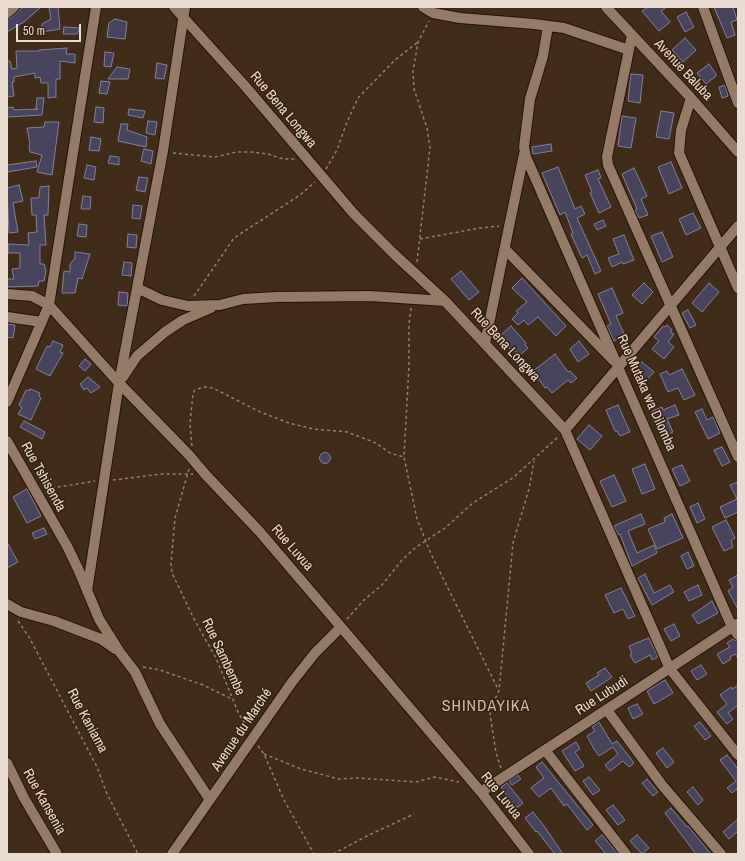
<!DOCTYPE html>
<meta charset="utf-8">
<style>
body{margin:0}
#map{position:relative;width:745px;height:861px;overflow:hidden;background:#412b19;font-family:"Archivo Narrow",sans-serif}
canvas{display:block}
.frame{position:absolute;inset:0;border:8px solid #ebdcd1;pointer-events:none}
.scale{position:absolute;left:16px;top:24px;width:65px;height:18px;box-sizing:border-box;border:2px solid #ebdcd1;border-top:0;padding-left:5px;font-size:12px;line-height:14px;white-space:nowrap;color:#ebdcd1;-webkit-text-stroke:3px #36210f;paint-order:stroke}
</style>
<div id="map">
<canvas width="745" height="861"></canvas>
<div class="frame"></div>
<div class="scale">50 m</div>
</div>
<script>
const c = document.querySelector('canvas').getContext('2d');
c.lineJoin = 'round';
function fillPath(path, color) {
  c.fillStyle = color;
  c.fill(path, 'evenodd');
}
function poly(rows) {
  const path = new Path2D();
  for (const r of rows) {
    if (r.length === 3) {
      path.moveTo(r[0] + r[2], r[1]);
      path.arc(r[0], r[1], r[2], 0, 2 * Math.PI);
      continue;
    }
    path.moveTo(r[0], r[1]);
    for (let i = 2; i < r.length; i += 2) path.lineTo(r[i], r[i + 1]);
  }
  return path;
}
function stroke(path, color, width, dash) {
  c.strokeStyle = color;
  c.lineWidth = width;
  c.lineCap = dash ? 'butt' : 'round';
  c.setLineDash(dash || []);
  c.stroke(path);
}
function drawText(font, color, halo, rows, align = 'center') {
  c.font = font + ' "Archivo Narrow",sans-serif';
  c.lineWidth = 3;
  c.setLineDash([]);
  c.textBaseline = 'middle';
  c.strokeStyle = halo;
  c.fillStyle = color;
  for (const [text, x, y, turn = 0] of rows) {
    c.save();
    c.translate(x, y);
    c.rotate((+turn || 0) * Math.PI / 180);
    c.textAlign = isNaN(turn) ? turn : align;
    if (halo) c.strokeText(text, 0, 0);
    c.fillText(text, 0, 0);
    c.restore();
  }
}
const building = poly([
 [23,7,41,7,24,22,7,32,7,19,11,18,23,7],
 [49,7,58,7,60,29,42,32,42,24,51,19,49,7],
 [648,7,667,7,661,11,670,22,659,31,642,11,648,7],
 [714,7,733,7,737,20,731,22,735,35,727,38,714,7],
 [686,12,694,27,685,32,677,17,686,12],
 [115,19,127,22,125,39,107,37,109,23,115,19],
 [64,27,80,28,77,34,63,34,64,27],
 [685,38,696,50,683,62,672,50,685,38],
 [67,48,66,54,75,54,75,63,60,61,60,79,56,79,56,97,48,98,48,83,41,83,40,77,35,78,35,73,14,77,14,82,12,82,14,96,7,97,7,61,10,61,12,69,17,68,16,51,39,51,39,50,67,48],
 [105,52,114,53,111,67,104,66,105,52],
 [157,63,167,65,164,79,155,78,157,63],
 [709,64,716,74,716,76,706,84,697,73,709,64],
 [117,67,130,69,128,79,108,79,117,67],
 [631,74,643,75,640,103,628,101,631,74],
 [101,81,110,82,107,94,99,93,101,81],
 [725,85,728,96,722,98,719,87,725,85],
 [37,98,44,98,42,115,7,117,7,108,13,107,14,110,38,109,36,109,37,98],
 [96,107,104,108,103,123,94,122,96,107],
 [129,109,145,111,143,118,128,115,129,109],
 [661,111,674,113,669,139,656,137,661,111],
 [622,116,636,118,631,148,618,146,622,116],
 [148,121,157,122,155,135,146,133,148,121],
 [45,122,59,122,52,175,37,172,42,155,30,152,29,145,30,144,27,128,44,127,45,122],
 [121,124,128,124,127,130,147,137,146,147,118,141,121,124],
 [91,137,101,139,99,151,89,150,91,137],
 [551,144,552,151,533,154,532,147,551,144],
 [144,149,153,151,151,164,141,161,144,149],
 [110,156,119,157,119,165,108,163,110,156],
 [36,161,37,167,7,172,7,165,36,161],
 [671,162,682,188,669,194,658,167,671,162],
 [87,165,96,167,94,180,84,178,87,165],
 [558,167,575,209,581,206,585,214,577,218,601,271,595,274,587,255,582,258,571,234,573,233,565,212,560,215,542,173,558,167],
 [634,168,647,196,641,199,648,215,639,218,635,210,637,209,622,174,634,168],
 [598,170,601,178,598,179,611,207,599,213,590,193,592,192,585,175,598,170],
 [139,177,148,178,145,192,136,190,139,177],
 [19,185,23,201,13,203,18,232,9,233,7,188,19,185],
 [49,186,48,215,44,215,46,245,40,245,40,264,44,264,46,271,44,281,39,281,38,286,7,287,7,279,14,279,12,269,20,268,20,253,8,253,8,244,29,245,28,233,37,232,36,215,32,215,31,198,39,198,40,187,49,186],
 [83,196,91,197,90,209,81,209,83,196],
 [133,205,142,206,140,219,132,218,133,205],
 [693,213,701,228,686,235,679,219,693,213],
 [603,220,606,226,597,230,594,224,603,220],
 [79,224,87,225,86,237,77,236,79,224],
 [662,232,673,257,662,262,651,236,662,232],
 [128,234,137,235,136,248,127,247,128,234],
 [624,235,634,260,623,264,622,262,612,267,608,258,619,254,613,239,624,235],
 [75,252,90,254,82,279,78,278,75,293,62,293,64,271,70,272,70,264,75,258,75,252],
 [124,262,132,263,131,276,122,275,124,262],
 [461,271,479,292,469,300,451,279,461,271],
 [522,278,566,326,556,336,538,317,528,325,524,320,518,325,512,319,518,313,516,311,527,302,512,288,522,278],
 [644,283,653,292,642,304,632,295,644,283],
 [709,283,719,292,702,312,692,303,709,283],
 [612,288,623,313,616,316,625,336,614,341,607,326,611,324,598,294,612,288],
 [119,292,128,293,127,306,118,305,119,292],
 [688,310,696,325,690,328,682,313,688,310],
 [7,324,15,325,13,338,7,337,7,324],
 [667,325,672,330,670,332,674,334,668,342,674,347,664,359,652,349,659,341,654,337,663,326,665,327,667,325],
 [511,326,526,343,525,345,528,348,519,356,513,349,511,351,501,335,511,326],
 [53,341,63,345,60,352,63,353,50,376,36,369,47,346,50,347,53,341],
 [579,341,589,354,578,362,570,349,579,341],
 [555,354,568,372,570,371,577,378,571,383,568,380,552,393,547,387,545,388,533,371,555,354],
 [85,359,91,364,85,371,79,366,85,359],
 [642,362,654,372,644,383,632,373,642,362],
 [682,369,695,395,684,400,678,388,668,392,660,374,667,371,669,375,682,369],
 [88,377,100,387,91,393,87,388,84,390,80,384,88,377],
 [30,389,40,393,39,396,41,398,31,420,18,414,22,408,19,405,26,390,29,391,30,389],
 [618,405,630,432,620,436,617,431,615,431,606,410,618,405],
 [675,405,679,415,667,419,673,432,664,437,653,420,655,418,652,411,662,407,663,410,675,405],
 [702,409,707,420,713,417,720,433,708,439,695,412,702,409],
 [24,421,45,432,42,439,20,427,24,421],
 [589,425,602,436,590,450,577,439,589,425],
 [722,447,730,462,722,466,714,450,722,447],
 [325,458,5.5],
 [645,464,655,489,642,494,632,469,645,464],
 [682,465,690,481,680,486,672,469,682,465],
 [614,475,626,501,612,507,600,481,614,475],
 [738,482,738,512,725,518,720,507,737,499,730,485,738,482],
 [27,489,41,516,27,523,13,497,27,489],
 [698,503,705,519,697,523,690,507,698,503],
 [641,514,645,524,628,531,637,553,654,545,657,553,632,566,620,534,618,535,614,526,641,514],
 [672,514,683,538,657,549,648,529,665,522,664,518,672,514],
 [726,520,735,538,731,540,733,547,724,551,712,527,726,520],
 [44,528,47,534,35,539,32,533,44,528],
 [7,542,18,562,7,568,7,542],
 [688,552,694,566,687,569,681,556,688,552],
 [645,574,654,593,670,585,674,592,652,605,638,578,645,574],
 [738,575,738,609,728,591,733,587,729,580,738,575],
 [698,585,702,595,689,601,684,592,698,585],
 [621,588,635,616,628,619,623,609,614,613,605,595,621,588],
 [712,601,718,613,698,624,692,615,712,601],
 [674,624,680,636,671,641,664,629,674,624],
 [649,638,658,657,652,660,650,655,635,663,630,655,632,654,629,646,649,638],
 [733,639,738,642,738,658,735,654,730,657,731,659,723,664,717,654,730,647,727,643,733,639],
 [701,665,707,674,697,680,691,671,701,665],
 [605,668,612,677,591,691,586,683,599,675,597,673,605,668],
 [665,680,673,693,654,704,647,691,665,680],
 [738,685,738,705,728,713,733,719,727,724,717,712,727,704,720,695,731,687,732,689,738,685],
 [637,704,643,714,633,719,628,708,637,704],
 [599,722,612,744,617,741,634,763,629,767,623,761,610,771,605,765,618,754,613,747,599,756,594,749,587,736,595,731,592,727,599,722],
 [700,722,711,736,705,740,694,726,700,722],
 [576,742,580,749,575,752,584,766,575,771,562,751,576,742],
 [663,748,674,762,667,768,656,753,663,748],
 [727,755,738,769,738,788,732,793,727,788,736,781,720,760,727,755],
 [542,762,593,825,587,830,567,804,564,806,551,788,539,797,531,788,544,778,536,767,542,762],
 [518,775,521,779,512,785,509,781,518,775],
 [589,777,600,790,593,795,583,781,589,777],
 [647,779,658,792,653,796,642,783,647,779],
 [507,783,523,803,518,807,515,807,501,787,507,783],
 [693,787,703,800,698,805,687,792,693,787],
 [613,805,625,820,618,825,606,810,613,805],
 [671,808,687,827,688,826,711,854,696,854,665,813,671,808],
 [533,812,544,826,563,854,555,854,537,831,536,832,525,818,533,812],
 [738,819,738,831,729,839,723,832,738,819],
 [602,835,618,854,606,854,595,841,602,835],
 [637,835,649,848,642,854,630,841,637,835]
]);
fillPath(building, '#47435d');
stroke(building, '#84809c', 1);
const street = poly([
 [174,7,245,86,354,214,394,254,445,301,565,430,670,669,738,755],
 [423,7,433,13,460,18,534,24,564,28,629,50],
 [606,7,691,98,738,152],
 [703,7,738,103],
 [7,13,14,7],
 [548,26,543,56,530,99,524,147,526,157,732,627,738,635],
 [632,35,607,157,608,165,738,457],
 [691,98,681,130,679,153,738,288],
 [505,249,614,361],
 [137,288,162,300,188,306,220,305,243,299,277,297,370,296,445,301],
 [7,294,32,296,49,305,119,383,189,455,205,474,259,531,341,627,481,792,529,854],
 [7,317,42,322],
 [485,343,524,154],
 [123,377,137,356,165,332,183,320,211,308],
 [7,402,49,305,96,7],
 [565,430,738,226],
 [7,441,67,546,79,571,99,619,119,651,135,672,160,724,210,800],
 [87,591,119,383,163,151,185,7],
 [7,604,21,612,54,621,101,639,115,649],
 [607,710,662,785,721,854],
 [545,750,626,854],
 [7,763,24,798,57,854],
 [481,792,737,624],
 [172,854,292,682,315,653,341,627]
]);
stroke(street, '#271303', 12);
stroke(poly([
 [173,153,215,157,237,152,251,152,268,154,283,159,295,159],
 [326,169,337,150,347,122,358,98,395,60,418,42],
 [420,239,480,228,499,226],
 [417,262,430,148,427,128,414,89,413,71,418,42,429,21],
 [194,296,234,238,300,195,315,182],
 [411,308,409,325,409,365,404,457,417,519,431,554,499,691],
 [192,446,190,424,193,393,195,390,204,387,213,388,258,411,289,423,313,429,347,432,376,443,390,453,404,457],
 [189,469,175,518,171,564,172,573,195,621,216,658,238,712,248,729],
 [113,480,161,474,193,474],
 [46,489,95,481],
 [347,619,364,600,382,585,402,560,415,548,445,528,473,503,514,477,558,437],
 [18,621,29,637,97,767,107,794,138,854],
 [143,667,160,670,203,685,232,699],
 [258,746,264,754,284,800,314,854],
 [264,754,301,769,339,779,357,778,416,782,435,777,459,782],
 [501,768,496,753,490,714,492,705,499,691,513,543,529,489,534,461],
 [333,854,367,836,414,814]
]), '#948273', 1.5, [3, 3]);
stroke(street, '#957b67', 10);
drawText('14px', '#ebdcd1', '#36210f', [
 ["Avenue Baluba",683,70,47],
 ["Rue Bena Longwa",283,110,50],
 ["Rue Bena Longwa",505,345,47],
 ["Rue Mutaka wa Dilomba",646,393,66],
 ["Rue Tshisenda",43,477,61],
 ["Rue Luvua",292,548,49],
 ["Rue Sambembe",223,657,65],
 ["Rue Lubudi",602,696,-33],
 ["Rue Kaniama",87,721,62],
 ["Avenue du Marché",242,730,-56],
 ["Rue Luvua",501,796,51],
 ["Rue Kansenia",44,802,61]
]);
c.letterSpacing = '1px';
drawText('16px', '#d6baa5', '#36210f', [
 ["SHINDAYIKA",486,707]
]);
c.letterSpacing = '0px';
</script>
